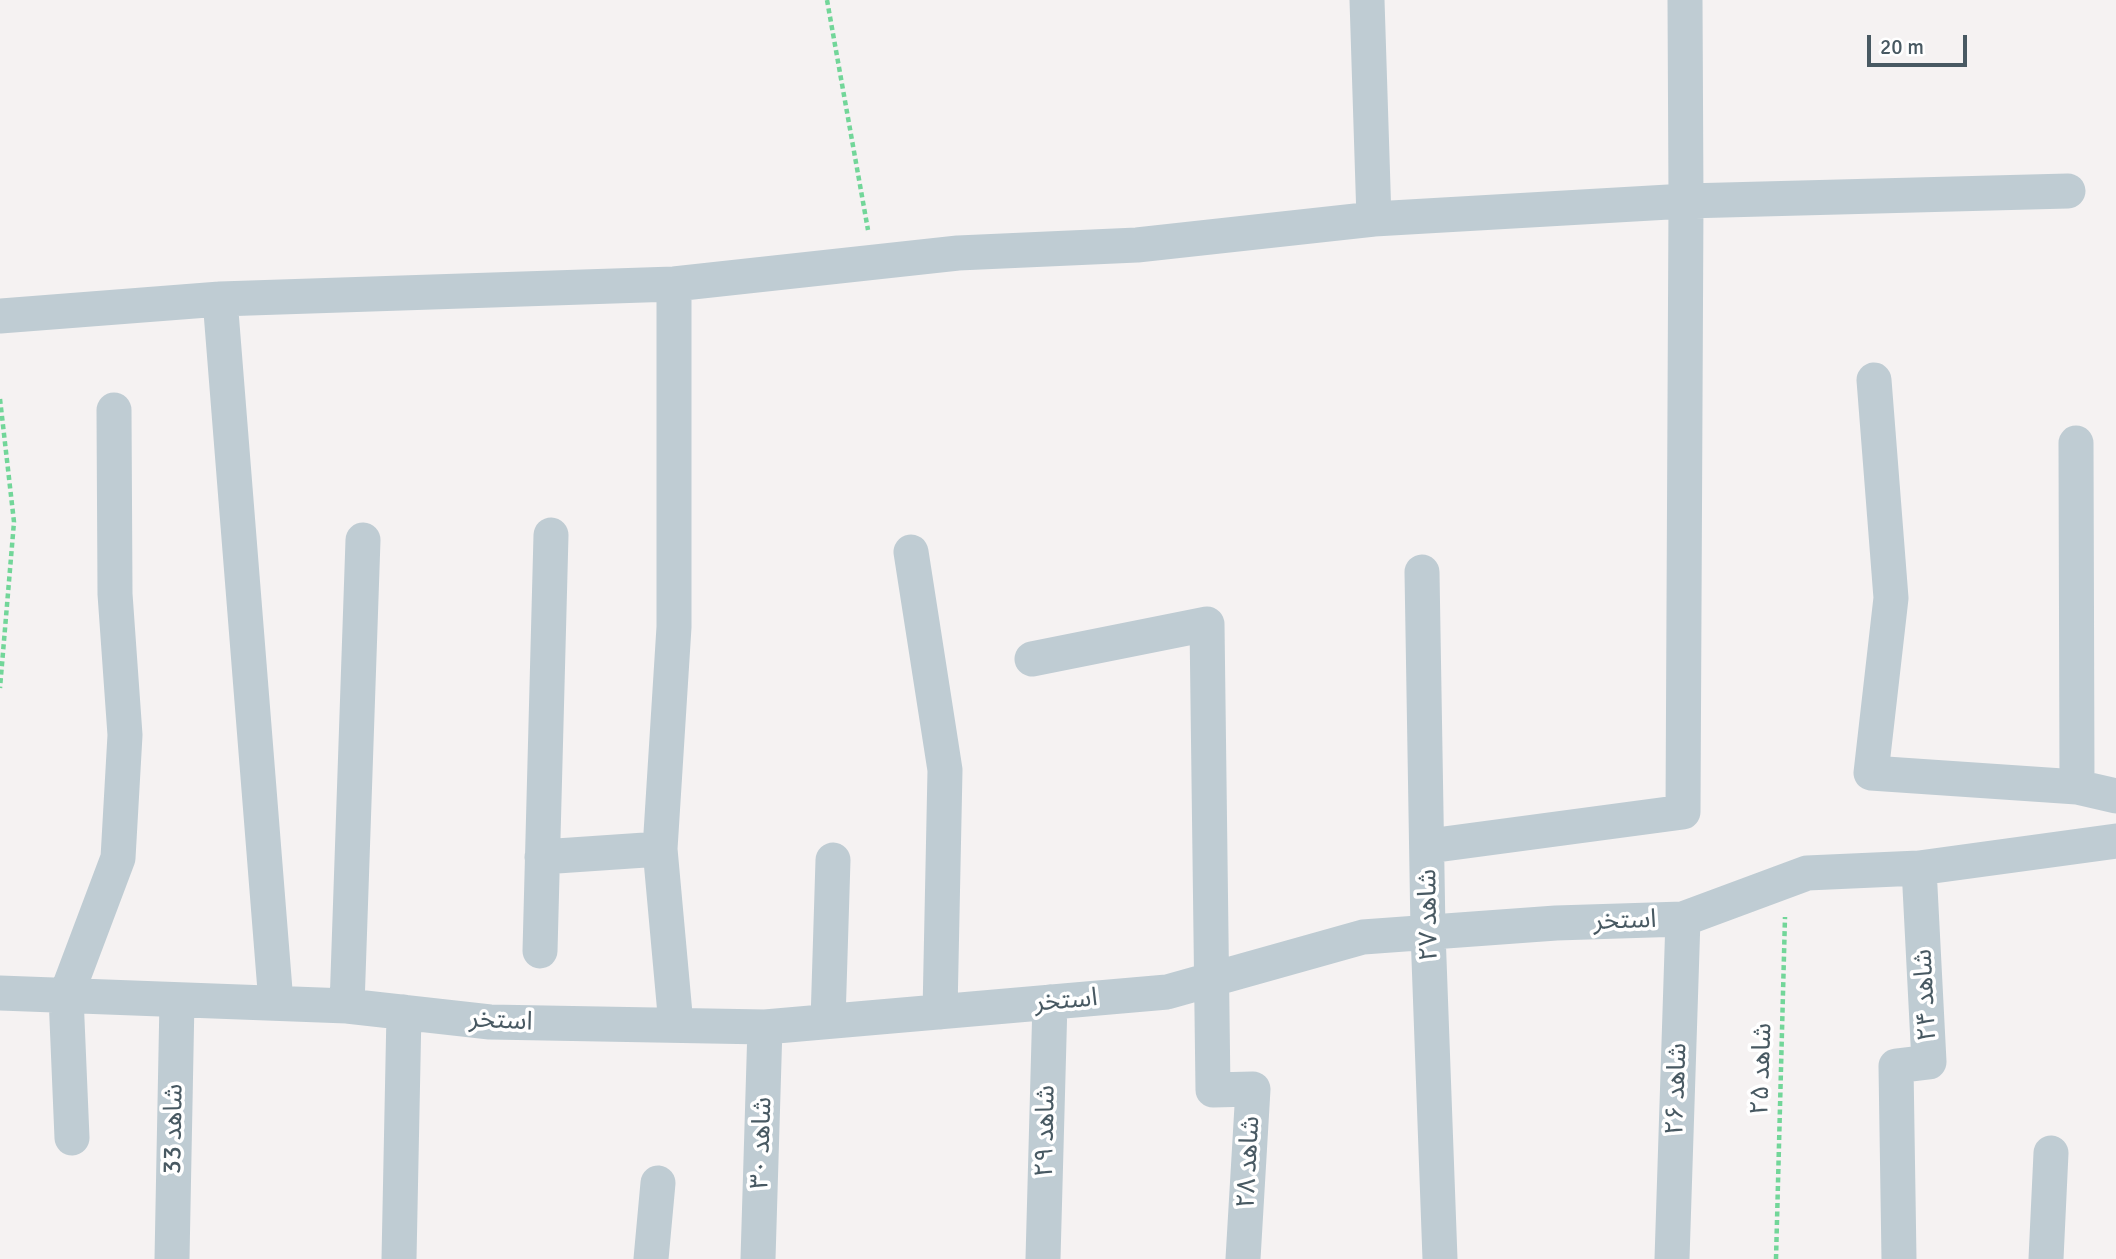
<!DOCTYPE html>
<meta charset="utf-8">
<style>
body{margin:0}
#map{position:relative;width:2116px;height:1259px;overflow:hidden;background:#f5f2f2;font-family:Signika,sans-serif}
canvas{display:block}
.scale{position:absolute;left:1867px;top:35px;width:100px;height:32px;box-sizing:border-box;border:4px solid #485962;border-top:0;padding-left:9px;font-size:21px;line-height:24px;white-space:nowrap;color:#485962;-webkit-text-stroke:5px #fff;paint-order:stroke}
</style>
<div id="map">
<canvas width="2116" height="1259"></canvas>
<div class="scale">20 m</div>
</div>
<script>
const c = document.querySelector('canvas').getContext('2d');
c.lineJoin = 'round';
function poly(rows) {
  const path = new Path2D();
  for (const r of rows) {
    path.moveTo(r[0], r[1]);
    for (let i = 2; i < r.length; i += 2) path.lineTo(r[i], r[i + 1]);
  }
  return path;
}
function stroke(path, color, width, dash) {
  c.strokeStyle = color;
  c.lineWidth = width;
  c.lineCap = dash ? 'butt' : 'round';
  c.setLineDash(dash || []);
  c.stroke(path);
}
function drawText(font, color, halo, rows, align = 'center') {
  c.font = font + ' Signika,"Noto Sans Arabic",sans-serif';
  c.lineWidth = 7;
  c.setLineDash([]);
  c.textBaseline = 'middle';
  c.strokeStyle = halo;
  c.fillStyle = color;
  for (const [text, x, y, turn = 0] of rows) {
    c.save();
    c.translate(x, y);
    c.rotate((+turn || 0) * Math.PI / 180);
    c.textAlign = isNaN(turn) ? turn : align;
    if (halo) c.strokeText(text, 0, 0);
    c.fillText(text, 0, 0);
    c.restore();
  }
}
stroke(poly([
 [827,0,868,230],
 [0,399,14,522,0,688],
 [1776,1259,1785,917]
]), '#72d699', 4.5, [5, 3.5]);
stroke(poly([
 [1367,0,1374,219],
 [674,284,674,627,660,849,676,1025],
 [220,299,276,1003],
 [0,316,220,299,674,284,958,253,1137,245,1374,219,1686,201,1685,0],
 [1874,380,1891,598,1871,773,2077,787,2116,796],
 [2076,443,2077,787],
 [911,552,945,770,940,1012],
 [1422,572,1428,932,1440,1259],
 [1032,659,1207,624,1213,1090,1253,1089,1243,1259],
 [1429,846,1683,812,1686,201,2068,191],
 [542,857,660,849],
 [540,951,551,535],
 [0,993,347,1006,490,1022,765,1027,1167,992,1363,937,1556,923,1683,919,1807,873,1919,868,2116,841],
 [347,1006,363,540],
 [828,1021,833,860],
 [72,1138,66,996,118,858,125,735,115,594,114,410],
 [172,1259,177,1000],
 [399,1259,404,1012],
 [651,1259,658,1183],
 [758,1259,765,1027],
 [1043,1259,1050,1002],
 [1672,1259,1683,919],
 [1899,1259,1896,1066,1929,1062,1919,868],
 [2046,1259,2051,1153]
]), '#bfccd3', 35);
drawText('26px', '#485962', '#fff', [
 ["شاهد ۲۷",1429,915,-91],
 ["استخر",1625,921,-2],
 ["شاهد ۲۴",1926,995,-93],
 ["استخر",1066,1001,-5],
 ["استخر",501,1021,3],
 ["شاهد ۲۵",1762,1069,-88],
 ["شاهد ۲۶",1677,1089,-88],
 ["شاهد 33",174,1129,-89],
 ["شاهد ۲۹",1046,1131,-89],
 ["شاهد ۳۰",762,1143,-88],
 ["شاهد ۲۸",1249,1162,-87]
]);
</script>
